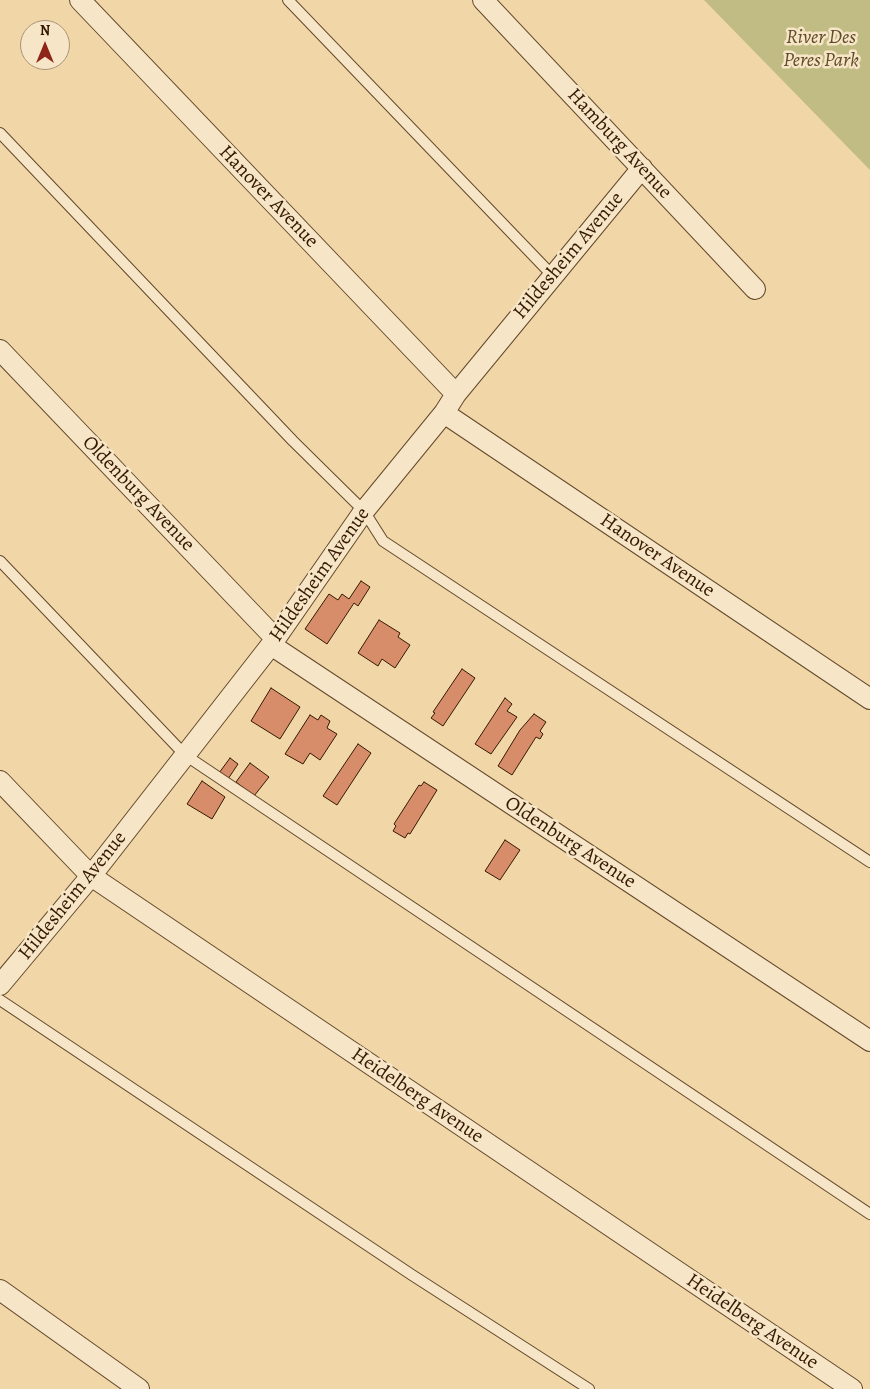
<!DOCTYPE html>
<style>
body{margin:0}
#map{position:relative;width:870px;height:1389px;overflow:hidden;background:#f1d7a8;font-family:Alegreya,serif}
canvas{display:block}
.north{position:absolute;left:20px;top:20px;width:50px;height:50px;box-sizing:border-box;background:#f6e5c6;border:1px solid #a89377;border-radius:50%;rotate:0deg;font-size:14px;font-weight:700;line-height:20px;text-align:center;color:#341801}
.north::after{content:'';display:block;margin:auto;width:18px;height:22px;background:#8f2418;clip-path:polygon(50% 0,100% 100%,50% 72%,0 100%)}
</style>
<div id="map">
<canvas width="870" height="1389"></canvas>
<div class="north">N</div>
</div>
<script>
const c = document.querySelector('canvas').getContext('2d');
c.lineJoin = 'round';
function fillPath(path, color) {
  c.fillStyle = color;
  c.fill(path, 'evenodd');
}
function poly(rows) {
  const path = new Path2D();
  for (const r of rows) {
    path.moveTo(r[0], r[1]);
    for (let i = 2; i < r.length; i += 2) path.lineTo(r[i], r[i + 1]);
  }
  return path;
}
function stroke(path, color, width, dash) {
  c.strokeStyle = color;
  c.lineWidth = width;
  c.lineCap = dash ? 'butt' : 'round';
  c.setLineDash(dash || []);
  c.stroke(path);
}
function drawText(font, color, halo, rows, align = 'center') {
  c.font = font + ' Alegreya,serif';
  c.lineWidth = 5;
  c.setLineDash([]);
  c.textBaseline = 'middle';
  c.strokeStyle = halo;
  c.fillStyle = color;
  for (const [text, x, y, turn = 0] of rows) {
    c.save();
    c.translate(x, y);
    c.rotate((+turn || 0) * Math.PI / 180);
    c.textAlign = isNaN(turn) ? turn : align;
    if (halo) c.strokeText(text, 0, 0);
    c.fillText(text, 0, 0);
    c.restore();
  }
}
fillPath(poly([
 [704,0,870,0,870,170,867,167]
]), '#c1bc83');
const building = poly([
 [361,581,370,587,358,606,354,603,327,644,305,629,329,594,338,600,342,594,349,599,361,581],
 [379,620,400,633,398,637,410,645,395,668,382,659,378,666,358,653,379,620],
 [462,669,475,678,443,726,431,718,435,713,433,712,462,669],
 [271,688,300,707,280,739,251,721,271,688],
 [505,698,512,704,507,711,517,717,491,754,475,744,505,698],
 [534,714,546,722,540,731,543,734,540,739,536,737,512,775,498,766,520,730,534,714],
 [310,715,318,720,321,715,330,721,327,728,337,734,320,760,310,753,303,764,285,754,310,715],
 [358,744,371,753,337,805,323,796,358,744],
 [230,758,238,764,228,779,219,773,230,758],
 [250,763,269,777,254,796,236,782,250,763],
 [202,781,225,797,212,819,187,804,202,781],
 [424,782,437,790,410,834,408,833,405,838,393,831,396,826,394,824,419,785,421,786,424,782],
 [505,840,520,850,500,880,485,871,505,840]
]);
fillPath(building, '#d78d6a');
stroke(building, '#341801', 1);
const service = poly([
 [288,0,552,275],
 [0,133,293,441,364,511,383,541,870,862],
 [0,561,185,755,870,1214],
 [0,1000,412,1275,589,1389]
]);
const minor = poly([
 [80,0,456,394],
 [483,0,755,289],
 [0,350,275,638],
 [444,413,870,699],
 [271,645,870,1041],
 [0,781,91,876,852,1389],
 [0,985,91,876,271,645,364,511,444,413,456,394,642,168],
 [0,1290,139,1389]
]);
stroke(service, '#63482b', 12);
stroke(minor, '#63482b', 22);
stroke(service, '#f6e5c6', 10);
stroke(minor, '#f6e5c6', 20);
drawText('italic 20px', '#5e4928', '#f6e5c6', [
 ["River Des",821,38],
 ["Peres Park",821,61]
]);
drawText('20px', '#341801', '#f6e5c6', [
 ["Hamburg Avenue",619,144,47],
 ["Hanover Avenue",268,197,46],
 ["Hildesheim Avenue",569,256,-50],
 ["Oldenburg Avenue",138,494,46],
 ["Hanover Avenue",657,556,34],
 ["Hildesheim Avenue",320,575,-55],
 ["Oldenburg Avenue",570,843,33],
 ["Hildesheim Avenue",73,896,-51],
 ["Heidelberg Avenue",417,1096,34],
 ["Heidelberg Avenue",752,1322,34]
]);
</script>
